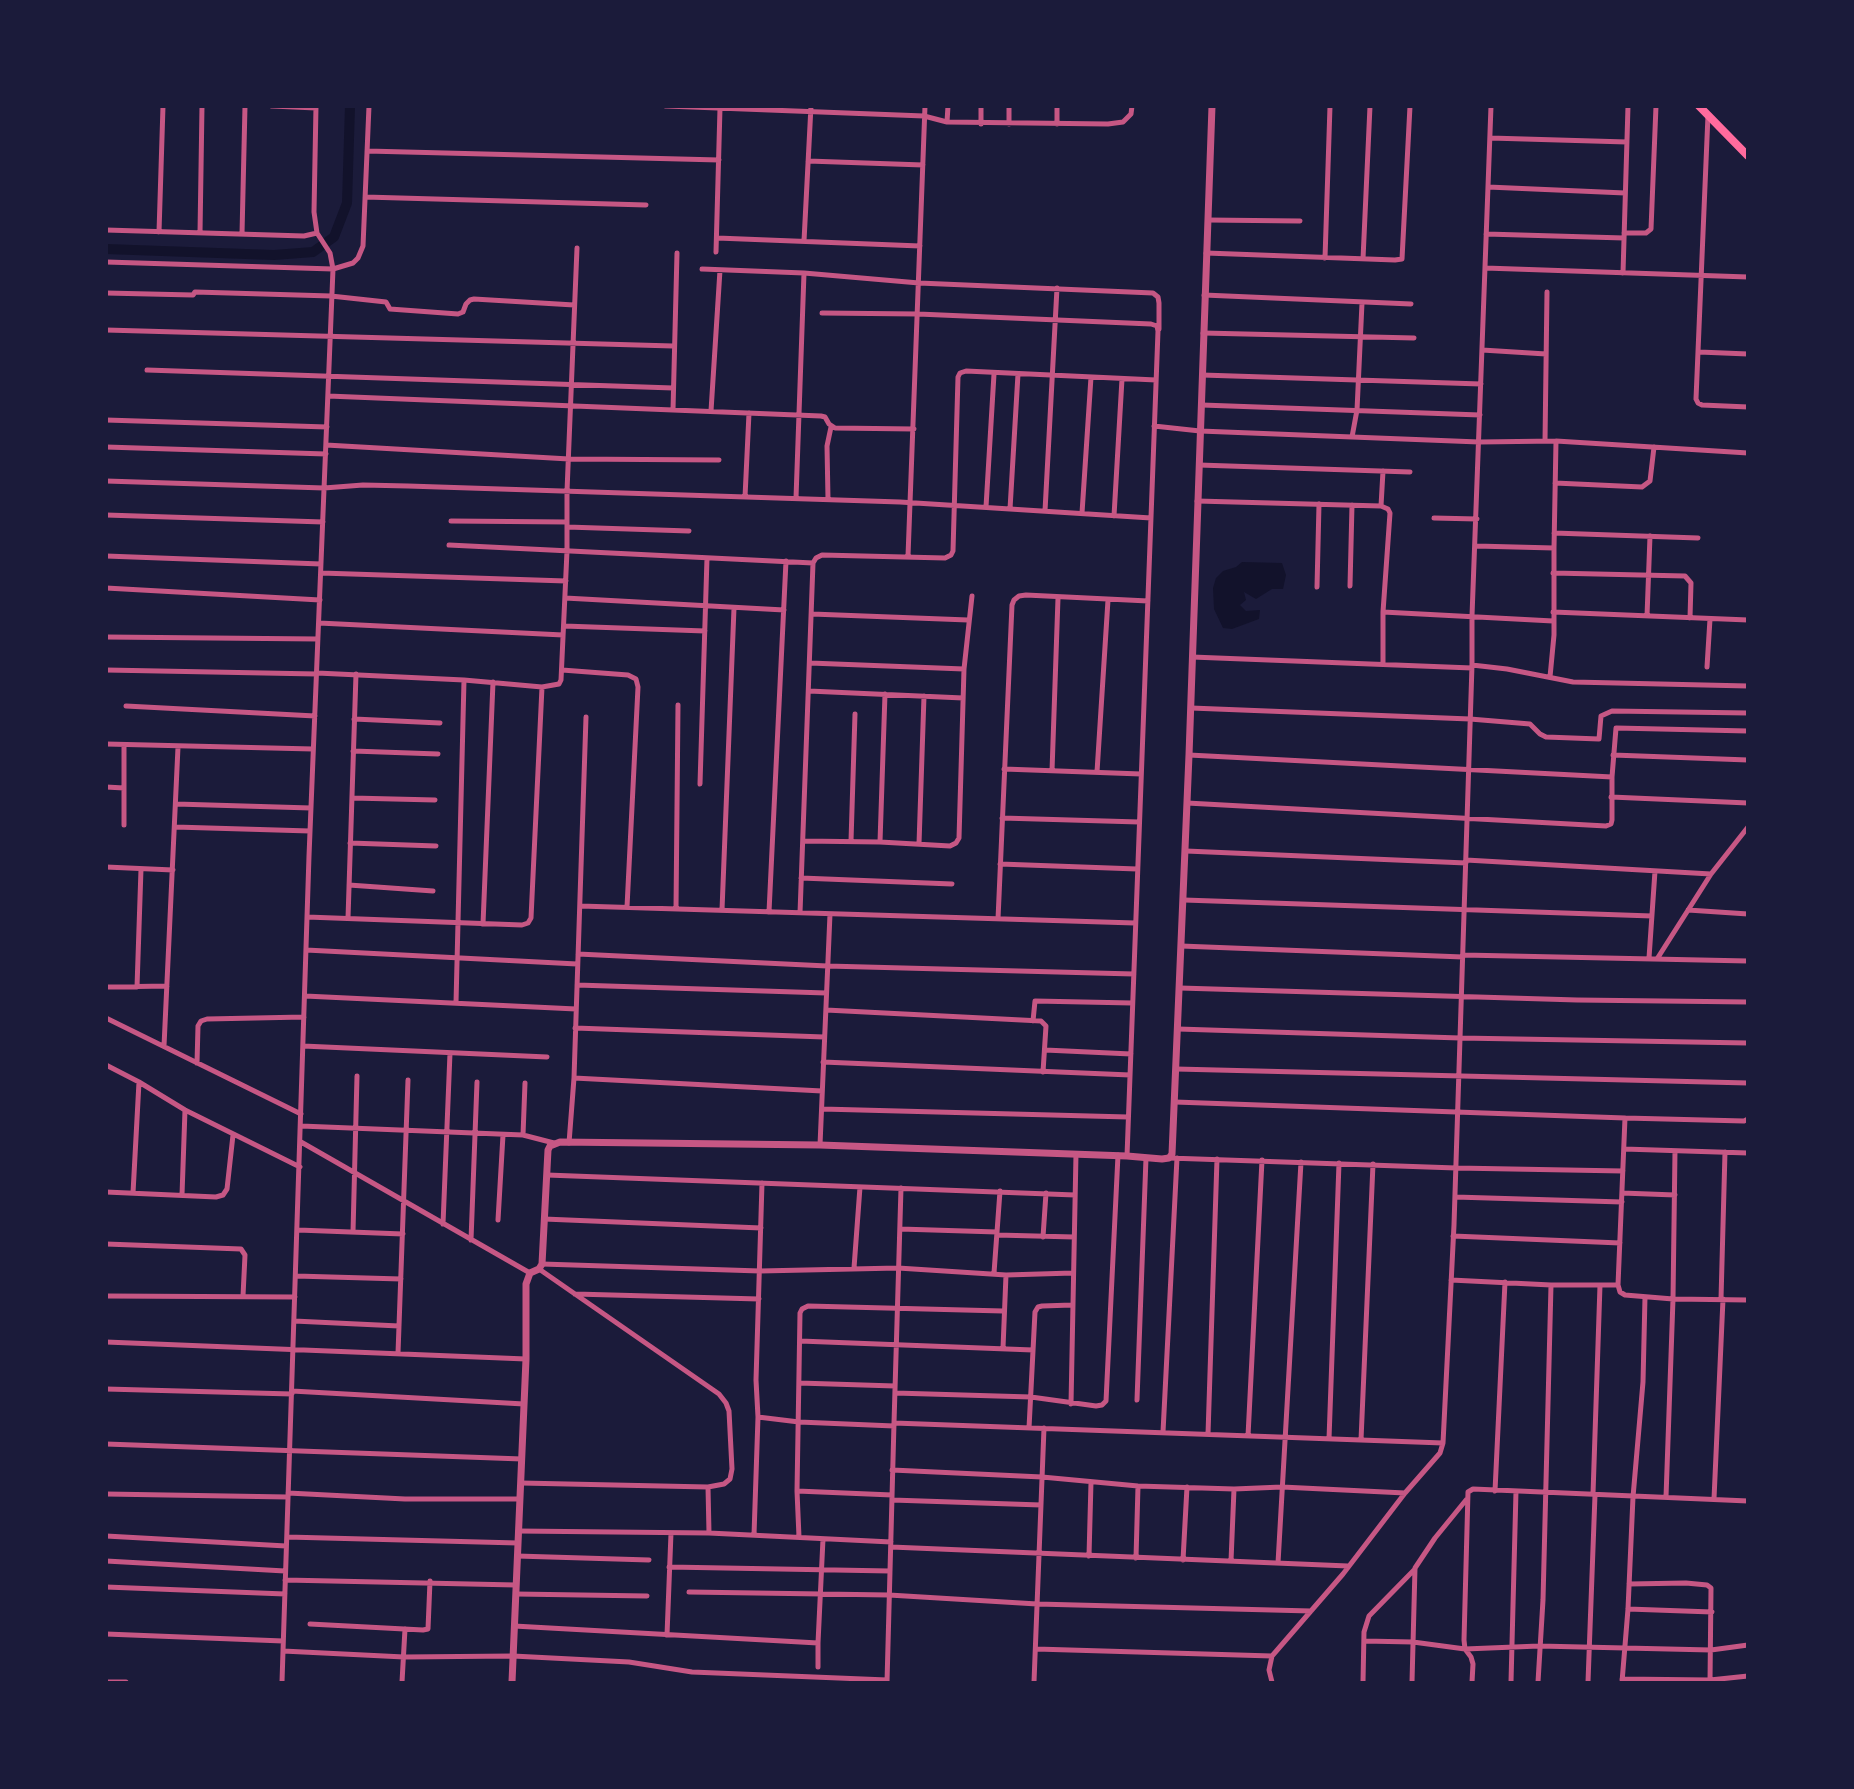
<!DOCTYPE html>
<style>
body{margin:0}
#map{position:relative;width:1854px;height:1789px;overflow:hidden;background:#1b1b3a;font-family:"Open Sans",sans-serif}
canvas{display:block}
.frame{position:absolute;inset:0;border:108px solid #1b1b3a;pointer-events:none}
</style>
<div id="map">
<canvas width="1854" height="1789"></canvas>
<div class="frame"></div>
</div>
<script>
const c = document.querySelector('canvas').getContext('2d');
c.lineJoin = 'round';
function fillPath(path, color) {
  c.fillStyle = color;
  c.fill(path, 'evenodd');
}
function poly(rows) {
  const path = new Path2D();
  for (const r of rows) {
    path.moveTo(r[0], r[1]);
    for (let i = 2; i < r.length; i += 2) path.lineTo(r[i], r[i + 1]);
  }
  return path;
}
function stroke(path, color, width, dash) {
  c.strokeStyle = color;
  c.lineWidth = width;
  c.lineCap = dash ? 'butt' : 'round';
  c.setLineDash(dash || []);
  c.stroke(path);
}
fillPath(poly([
 [1242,562,1282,563,1286,575,1283,589,1272,589,1256,599,1244,592,1246,600,1240,605,1246,611,1260,610,1259,619,1232,629,1223,628,1214,609,1213,588,1216,578,1223,571,1236,567]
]), '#12122b');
stroke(poly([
 [106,249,274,255,313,252,334,237,347,203,350,106]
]), '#12122b', 10);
stroke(poly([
 [272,106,316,108],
 [666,106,924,116,947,122,948,106],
 [1708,115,1696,399,1698,403,1702,405,1748,407],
 [947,122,1108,124,1123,122,1131,114,1132,106],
 [981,124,981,106],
 [1009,124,1009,106],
 [1057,124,1057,106],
 [1490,138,1627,142],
 [367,151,719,160],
 [808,161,923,165],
 [1488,187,1625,193],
 [365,197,646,205],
 [1208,220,1300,221],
 [106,230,304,236,317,233],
 [159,232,163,106],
 [200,233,202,106],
 [1624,233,1646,233,1651,229,1656,106],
 [242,234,245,106],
 [1486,234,1624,238],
 [717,238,920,246],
 [804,241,811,106],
 [716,252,720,108],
 [1206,253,1395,260,1402,259,1410,106],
 [1325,258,1330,106],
 [1363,259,1370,106],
 [106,262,333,269,353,263,358,258,363,246,369,106],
 [1485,268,1748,277],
 [702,269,804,273,919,283,1153,293,1158,297,1159,303,1159,329],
 [1623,273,1628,106],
 [106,293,193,295,195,292,331,296,386,302,390,309,458,314,463,312,466,304,470,300,474,299,574,305],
 [1204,295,1411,304],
 [822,313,918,314,1151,324,1157,326,1158,331,1127,1156],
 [106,330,673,346],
 [1203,333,1414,338],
 [1482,350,1546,354],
 [1699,352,1748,354],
 [147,370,673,388],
 [1202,375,1481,384],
 [328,396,821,416,825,417,829,424,835,428,914,429],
 [1202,405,1480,415],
 [673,410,677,253],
 [711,411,720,270],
 [106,420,327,427],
 [1154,426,1200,431,1479,442,1556,441,1748,453],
 [1352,437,1357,410,1362,303],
 [1545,441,1547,292],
 [326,445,569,459,719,460],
 [106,447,326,454],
 [1199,465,1410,472],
 [106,481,324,488,363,485,408,486,900,502,1151,518],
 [1555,483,1642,487,1650,481,1654,447],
 [745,497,749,413],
 [796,498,804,273],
 [828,499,827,446,831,427],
 [1197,501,1381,506,1388,509,1390,513,1383,612,1383,664],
 [1381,506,1383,471],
 [986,507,994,374],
 [1010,509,1018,374],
 [1045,511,1057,288],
 [1082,513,1091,377],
 [106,515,323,522],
 [1114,516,1122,379],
 [1434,518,1477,519],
 [451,521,567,522],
 [567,527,689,531],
 [1554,533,1698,538],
 [449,545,813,563],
 [1476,546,1554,548],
 [106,556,321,564],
 [908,556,925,106],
 [321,573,566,581],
 [1553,573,1685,576,1691,583,1690,618],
 [1350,586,1352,505],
 [1317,587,1319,504],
 [106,588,320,600],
 [565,598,784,610],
 [1383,612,1553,621],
 [1553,612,1748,620],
 [812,614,968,620],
 [1647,616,1650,536],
 [319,623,563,635],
 [564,626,705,631],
 [106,637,318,639],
 [1192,657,1472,668],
 [810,663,964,669],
 [1472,665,1507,669,1573,682,1748,686],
 [1707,667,1710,619],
 [106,670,317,674],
 [562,670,628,675,636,679,638,687,627,907],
 [317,673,464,680,542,687,559,684,561,680,567,551,567,491,577,248],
 [1550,677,1554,635,1554,548,1556,441],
 [809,691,963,698],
 [126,706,315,716],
 [1191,708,1470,719,1530,724,1540,734,1546,737,1599,739,1601,716,1612,711,1748,713],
 [354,719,440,723],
 [106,744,313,749],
 [353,751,438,754],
 [1189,755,1612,777],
 [1613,755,1748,760],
 [1004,769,1141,774],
 [1052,771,1058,598],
 [1097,772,1108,600],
 [700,784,707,558],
 [106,787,124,788],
 [1611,797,1748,803],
 [352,798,435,800],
 [1187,803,1606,826,1611,824,1612,820,1612,777,1616,728,1748,731],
 [176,804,311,808],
 [1002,818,1139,822],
 [124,825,124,745],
 [175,827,310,831],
 [803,841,880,842,950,846,956,843,959,838,964,669,972,596],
 [851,841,855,714],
 [880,842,885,694],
 [350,843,436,846],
 [919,844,924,696],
 [1186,851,1466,863],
 [1466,860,1711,874,1748,827],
 [1000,864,1137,869],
 [106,867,173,870],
 [801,878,952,884],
 [349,885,433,891],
 [1184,900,1652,916],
 [580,906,1135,923],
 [676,909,678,705],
 [722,910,734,608],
 [1688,910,1748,914],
 [769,912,786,561],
 [800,913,813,563,816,558,822,555,945,558,951,555,953,551,958,377,960,373,966,371,1156,380],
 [307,917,522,925,528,923,531,918,542,687],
 [348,918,356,674],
 [998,919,1012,605,1014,600,1019,596,1026,595,1148,601],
 [483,924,493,682],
 [1181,946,1463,957],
 [306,950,577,964],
 [578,954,827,966,1134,974],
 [1463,955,1748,961],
 [1649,958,1655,871],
 [1657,959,1711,874],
 [577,985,826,993],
 [106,987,167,986],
 [137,987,141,869],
 [1180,988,1577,1000,1748,1002],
 [305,996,576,1009],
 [456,1003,464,680],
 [826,1010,1041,1021,1046,1026,1043,1072],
 [106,1018,301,1114],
 [1033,1021,1035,1001,1132,1003],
 [575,1028,824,1037],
 [1178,1029,1460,1038,1748,1043],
 [164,1046,178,747],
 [303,1046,547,1057],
 [1045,1050,1131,1054],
 [823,1062,1130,1075],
 [197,1063,198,1026,201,1021,207,1019,304,1017],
 [106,1065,139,1082,185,1110,300,1167],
 [1176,1069,1748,1083],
 [574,1078,822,1091],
 [1175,1102,1625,1118],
 [822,1109,1128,1117],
 [301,1126,523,1135,554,1143],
 [523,1135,525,1083],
 [301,1142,530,1273],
 [569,1143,574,1078,586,717],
 [820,1145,830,914],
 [1624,1149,1748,1153],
 [1169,1158,1456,1168,1623,1171],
 [547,1175,1075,1195],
 [106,1192,216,1197,223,1195,227,1189,233,1135],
 [133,1193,139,1082],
 [1622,1193,1675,1195],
 [182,1195,185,1110],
 [1455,1197,1622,1202],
 [544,1219,761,1228],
 [498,1220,503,1135],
 [443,1224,450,1053],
 [900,1229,997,1232],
 [298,1230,403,1234],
 [353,1232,357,1076],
 [997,1235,1074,1237],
 [1453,1236,1620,1243],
 [1043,1237,1046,1193],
 [471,1240,477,1082],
 [106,1244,241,1249,245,1255,243,1296],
 [542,1264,760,1271,898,1268,1006,1275,1073,1273],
 [854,1268,860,1187],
 [994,1273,1000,1191],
 [296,1276,401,1279],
 [1451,1280,1551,1285,1618,1285,1620,1292,1625,1295,1673,1299,1748,1300],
 [1618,1285,1625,1118,1744,1121,1748,1119],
 [575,1294,759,1299],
 [106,1296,295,1297],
 [1721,1299,1725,1152],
 [294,1321,399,1326],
 [800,1341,1033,1350],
 [106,1342,526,1359],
 [1003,1348,1006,1275],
 [398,1353,408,1080],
 [799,1383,895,1386],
 [106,1389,292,1394],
 [292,1391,524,1404],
 [895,1393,1031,1397,1096,1406,1102,1405,1106,1401,1118,1155],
 [1137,1400,1146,1158],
 [1071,1404,1076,1154],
 [758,1417,799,1422,894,1426],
 [894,1423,901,1188],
 [1029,1428,1035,1312,1038,1307,1042,1306,1072,1305],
 [1163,1432,1177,1158],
 [1208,1434,1217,1159],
 [1248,1436,1262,1160],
 [1329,1439,1339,1163],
 [1361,1440,1373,1164],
 [106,1444,522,1459],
 [892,1470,1042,1477,1138,1486,1234,1489,1282,1487,1405,1493],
 [521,1483,708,1487,724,1484,730,1479,732,1469,729,1411,726,1403,719,1394,539,1269],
 [708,1487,709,1533],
 [797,1491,892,1495],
 [1495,1491,1505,1282],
 [288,1493,405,1499,520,1499],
 [106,1494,288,1497],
 [1593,1494,1600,1285],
 [1666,1497,1673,1299,1675,1151],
 [1714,1499,1723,1299],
 [892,1500,1041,1505],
 [518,1531,709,1533,891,1542],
 [754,1535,758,1417,756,1380,762,1183],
 [106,1536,286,1546],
 [287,1537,518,1543],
 [799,1537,797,1491,800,1313,802,1309,808,1306,1003,1311],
 [891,1547,1348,1566],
 [517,1556,649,1560],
 [1089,1556,1091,1482],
 [1136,1558,1138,1486],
 [1183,1560,1187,1487],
 [106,1561,285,1571],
 [1231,1561,1234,1489],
 [1278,1563,1301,1162],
 [669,1567,890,1571],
 [285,1580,516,1585],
 [1629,1584,1686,1583,1707,1585,1711,1588,1710,1682],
 [106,1587,285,1594],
 [689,1592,889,1595,1037,1604,1311,1611],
 [516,1594,647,1596],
 [1628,1609,1712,1612],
 [310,1624,423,1630,428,1629,430,1581],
 [514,1626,818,1643,823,1539],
 [106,1634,283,1641],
 [667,1635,671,1533],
 [1364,1641,1413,1642,1465,1649,1539,1646,1711,1650,1748,1645],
 [1036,1649,1272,1656],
 [283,1651,404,1657,513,1656,629,1662,692,1672,887,1680],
 [818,1667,818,1643],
 [1622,1679,1710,1680,1748,1676],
 [106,1682,126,1682],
 [282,1682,309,856,333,269,330,253,317,233,314,212,316,106],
 [402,1682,405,1629],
 [887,1682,894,1423,1443,1443],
 [1034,1682,1044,1428],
 [1272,1682,1269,1670,1272,1656,1343,1574,1405,1493,1440,1453,1443,1443,1454,1225,1472,665,1472,616,1491,106],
 [1363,1682,1364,1632,1369,1616,1415,1569],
 [1412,1682,1415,1568,1435,1538,1466,1500],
 [1472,1682,1473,1664,1471,1657,1465,1649,1464,1640,1468,1492,1473,1489,1748,1501],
 [1511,1682,1516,1491],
 [1538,1682,1543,1600,1551,1285],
 [1588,1682,1595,1495],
 [1622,1682,1628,1609,1633,1497,1643,1382,1645,1297]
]), '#c65784', 5);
stroke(poly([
 [512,1682,526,1359,526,1284,530,1273,539,1269,542,1264,548,1150,550,1146,560,1142,820,1145,1127,1156,1162,1159,1169,1158,1172,1154,1189,755,1212,106]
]), '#c65784', 7);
stroke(poly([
 [1699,106,1748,156]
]), '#ff6b9d', 8);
</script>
